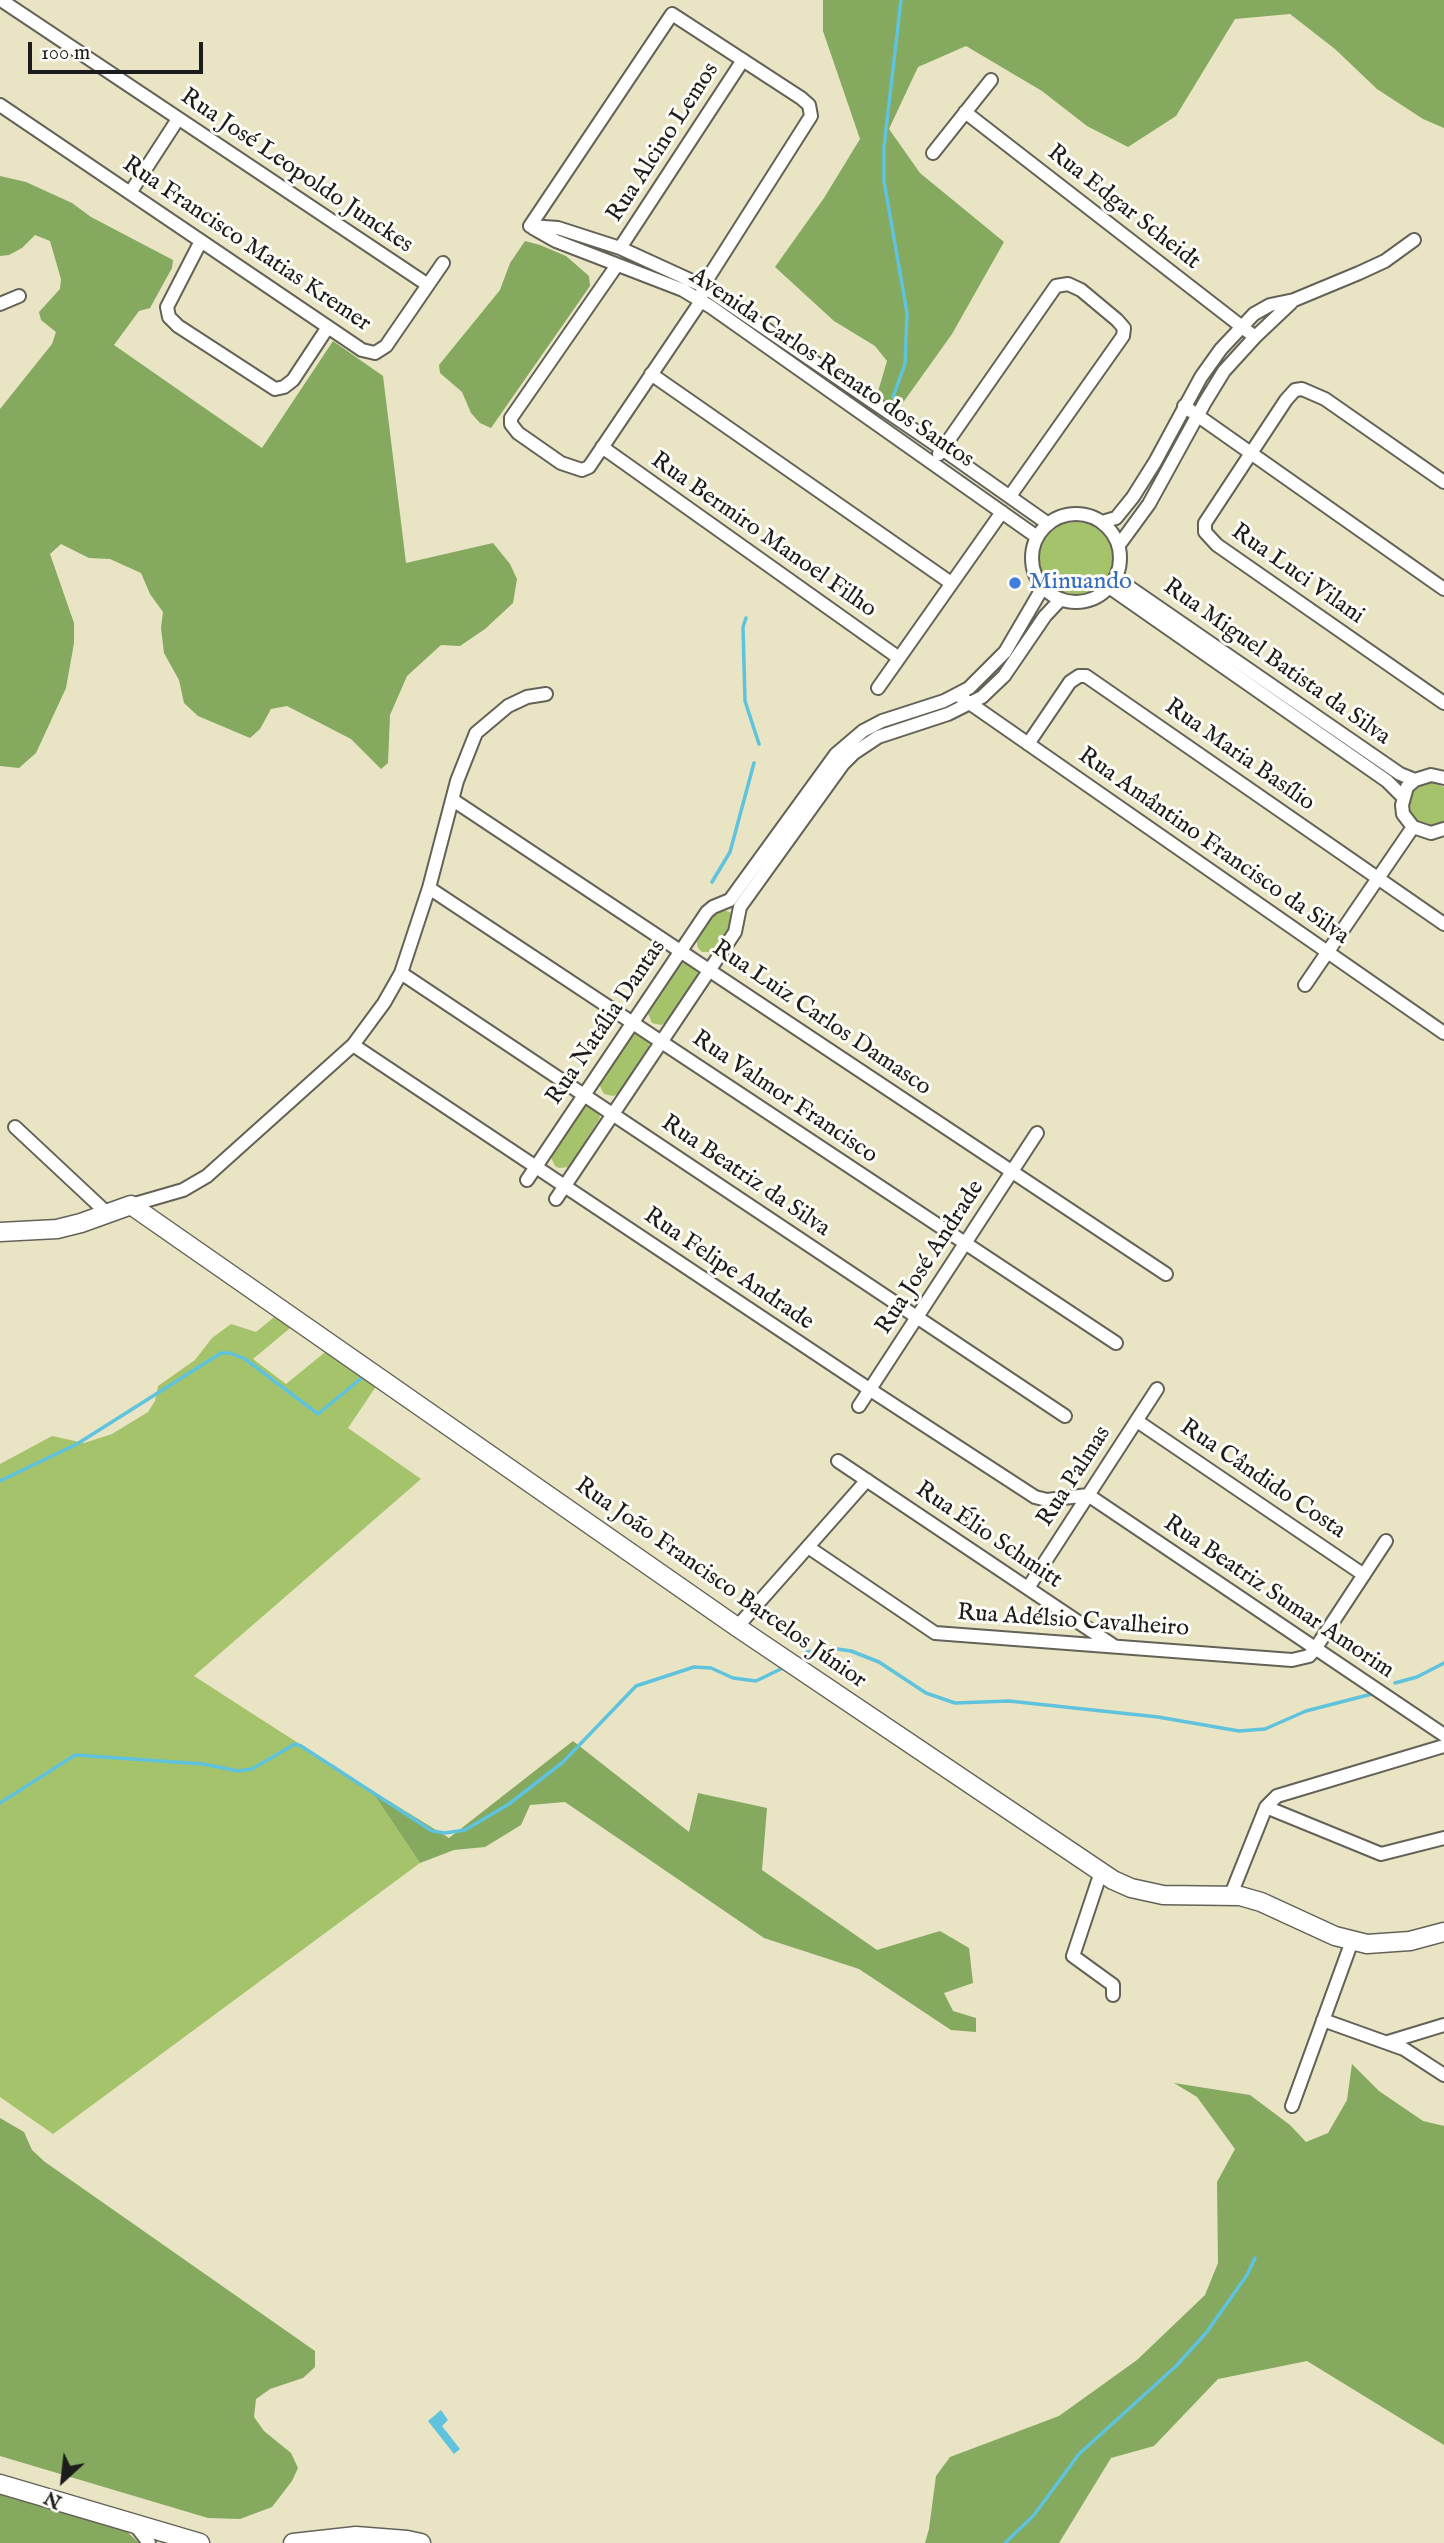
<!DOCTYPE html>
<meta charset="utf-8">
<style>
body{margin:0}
#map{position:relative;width:1444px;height:2543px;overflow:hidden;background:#e9e4c4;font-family:"IM FELL English",serif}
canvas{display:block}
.north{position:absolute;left:28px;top:2445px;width:70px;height:70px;-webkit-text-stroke:5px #fdfcf7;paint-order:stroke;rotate:207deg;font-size:19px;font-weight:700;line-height:28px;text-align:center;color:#1c1c1c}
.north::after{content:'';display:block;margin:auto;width:24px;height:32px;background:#1c1c1c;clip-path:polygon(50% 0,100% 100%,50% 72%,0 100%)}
.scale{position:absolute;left:28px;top:42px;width:175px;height:32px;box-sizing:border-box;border:4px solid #1c1c1c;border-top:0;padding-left:9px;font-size:21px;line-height:24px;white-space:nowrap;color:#1c1c1c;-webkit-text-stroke:5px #fdfcf7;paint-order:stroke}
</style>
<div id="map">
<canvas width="1444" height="2543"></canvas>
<div class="north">N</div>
<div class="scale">100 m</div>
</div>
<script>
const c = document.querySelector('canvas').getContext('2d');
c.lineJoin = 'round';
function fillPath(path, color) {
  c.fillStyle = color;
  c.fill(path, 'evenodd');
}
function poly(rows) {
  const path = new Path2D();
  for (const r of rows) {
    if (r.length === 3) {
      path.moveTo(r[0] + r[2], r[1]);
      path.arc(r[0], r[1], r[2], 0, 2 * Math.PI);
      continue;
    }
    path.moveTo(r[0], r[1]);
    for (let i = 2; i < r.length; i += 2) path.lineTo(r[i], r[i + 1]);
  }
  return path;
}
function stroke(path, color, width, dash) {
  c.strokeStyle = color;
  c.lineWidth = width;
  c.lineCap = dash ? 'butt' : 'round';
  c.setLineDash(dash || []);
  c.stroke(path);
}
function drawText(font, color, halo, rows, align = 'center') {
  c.font = font + ' "IM FELL English",serif';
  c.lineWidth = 6;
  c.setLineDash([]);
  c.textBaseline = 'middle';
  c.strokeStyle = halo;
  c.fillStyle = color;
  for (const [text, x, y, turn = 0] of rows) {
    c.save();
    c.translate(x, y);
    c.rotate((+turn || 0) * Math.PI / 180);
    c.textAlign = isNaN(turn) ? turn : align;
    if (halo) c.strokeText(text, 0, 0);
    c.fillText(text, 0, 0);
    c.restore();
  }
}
fillPath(poly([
 [1076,559,37],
 [1425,783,1434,783,1444,787,1444,824,1433,829,1416,824,1407,810,1410,793,1417,787],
 [721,908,731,913,733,922,712,952,702,952,698,948,696,939,713,911],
 [689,961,698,970,697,975,666,1023,661,1025,652,1023,647,1011,678,964],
 [635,1033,641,1033,649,1041,649,1046,618,1094,613,1096,604,1094,598,1082,630,1035],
 [586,1105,598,1108,600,1118,569,1167,559,1168,555,1166,550,1155,580,1107],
 [279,1313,295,1324,253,1359,286,1384,329,1349,379,1382,348,1428,421,1479,194,1676,371,1790,420,1863,53,2134,0,2097,0,1464,52,1436,84,1443,112,1434,148,1412,155,1401,158,1386,195,1360,212,1338,231,1324,256,1332]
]), '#a5c36b');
fillPath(poly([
 [823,0,1444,0,1444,128,1423,119,1377,89,1335,49,1290,14,1235,19,1176,116,1128,147,1087,126,1042,91,966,46,918,67,889,129,920,173,1004,242,952,334,897,411,877,395,887,361,875,346,834,321,775,267,824,198,860,139,823,31],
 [0,176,26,182,72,203,91,217,173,260,172,268,150,308,139,311,114,345,262,448,333,341,383,376,406,563,493,543,510,564,517,579,513,603,485,629,460,646,441,645,407,676,390,715,388,763,381,769,351,739,287,706,271,709,260,729,250,738,198,716,184,703,179,680,164,653,161,628,163,612,150,594,141,573,110,559,89,558,61,544,50,554,74,623,74,643,66,688,36,753,19,768,0,766,0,409,52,344,56,332,41,320,39,312,60,289,61,279,50,241,35,235,22,248,9,255,0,256],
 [525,241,540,245,566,256,589,276,590,286,491,428,480,423,471,413,462,392,440,373,439,365,500,290,510,263],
 [573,1741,689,1832,698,1793,767,1808,762,1870,877,1950,940,1931,969,1948,973,1983,944,1993,953,2011,976,2018,976,2032,951,2030,859,1969,764,1938,565,1802,530,1805,521,1825,485,1847,454,1850,420,1863,371,1790,449,1838],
 [1352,2064,1379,2091,1423,2121,1444,2126,1444,2445,1307,2361,1218,2379,1154,2446,1111,2458,1059,2543,925,2543,929,2529,936,2476,950,2457,1059,2416,1137,2360,1205,2295,1218,2263,1217,2182,1235,2149,1197,2097,1174,2083,1250,2095,1290,2125,1306,2142,1328,2133,1347,2100],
 [0,2118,24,2132,32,2150,45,2162,315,2351,315,2367,303,2378,270,2389,256,2399,254,2417,264,2431,291,2453,298,2468,292,2481,272,2507,240,2519,208,2518,0,2456],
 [0,2490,121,2526,139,2543,0,2543]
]), '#84a95f');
fillPath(poly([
 [441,2410,448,2420,442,2426,460,2449,454,2454,428,2421]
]), '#5fc3dd');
stroke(poly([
 [893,397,905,364,907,313,884,181,884,147,901,0],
 [746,618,743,627,745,701,759,744],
 [712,882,730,852,754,763],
 [0,1481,77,1444,221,1353,230,1353,245,1359,318,1414,364,1376],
 [807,1652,837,1649,851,1651,879,1662,926,1693,955,1703,1009,1701,1158,1717,1239,1731,1265,1729,1306,1711,1372,1694],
 [1395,1683,1417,1677,1444,1663],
 [0,1803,75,1755,203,1764,238,1771,252,1769,295,1744,301,1746,432,1831,445,1833,465,1830,509,1804,563,1762,636,1686,694,1667,711,1668,733,1678,756,1681,785,1667],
 [1005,2543,1034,2515,1079,2454,1176,2366,1206,2333,1247,2275,1255,2258]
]), '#5fc3dd', 3.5);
const street = poly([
 [1,0,428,285],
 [0,105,362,350,375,353,386,346,443,263],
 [965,112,1255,337],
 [933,153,991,80],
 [130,193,178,119],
 [530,226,672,14,801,98,809,105,811,116,703,286,701,301,589,467,582,470,561,463,518,433,511,424,511,418,617,265],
 [530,226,558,228,620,248,703,286,942,449,1047,523],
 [533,228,556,241,683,290,711,307,1037,537],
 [201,241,167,307,169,317,178,326,275,389,284,387,293,380,328,327],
 [620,248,743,60],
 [0,304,19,296],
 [651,374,951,583],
 [1184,406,1444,589],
 [602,447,899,658],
 [939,454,1056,286,1068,284,1081,290,1117,320,1124,328,1123,336,1010,496],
 [1444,482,1325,399,1302,389,1295,390,1286,400,1205,523,1205,532,1217,545,1444,703],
 [1076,558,44],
 [1102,522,1116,518,1133,497,1155,462,1201,377,1221,349,1254,314,1270,305,1294,300,1359,273,1385,261,1414,240],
 [1119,545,1149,504,1205,402,1224,371,1255,337,1291,303],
 [1116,578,1400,774,1415,780],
 [1109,587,1387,781,1403,797],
 [878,688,1002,512],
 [958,695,1444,1033],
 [1028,744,1070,682,1079,676,1086,676,1444,924],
 [1444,778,1431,775,1415,780,1407,787,1402,805,1403,814,1413,827,1431,833,1444,829],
 [453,800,1166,1274],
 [429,888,1116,1343],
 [730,900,836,754,863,731,882,721,944,701,969,688,1005,652,1043,587],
 [740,907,843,764,854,753,878,737,948,714,982,697,1004,676,1045,616,1061,599],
 [401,973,1065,1416],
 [1305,985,1413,827],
 [353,1045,869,1389,1035,1497,1047,1500,1088,1495,1444,1735],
 [15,1127,107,1213],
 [527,1180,707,912,713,907,730,900],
 [556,1199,735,932,740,907],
 [131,1205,183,1190,207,1176,353,1045,384,1003,401,973,429,888,457,781,476,733,508,706,527,697,546,694],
 [859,1406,1037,1133],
 [1137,1421,1364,1575],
 [838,1461,1114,1646],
 [808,1547,935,1633,1292,1660,1309,1656,1315,1649,1386,1541],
 [1028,1588,1157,1389],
 [737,1627,867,1480],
 [1266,1807,1381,1854,1444,1838],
 [1101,1872,1073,1956,1113,1985,1113,1995],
 [1230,1897,1266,1807,1277,1796,1444,1746],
 [1323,2020,1404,2049,1444,2075],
 [1388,2042,1444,2025],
 [1292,2106,1352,1941],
 [135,2525,149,2543]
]);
const secondary = poly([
 [0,1232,57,1229,81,1223,131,1205,737,1627,1113,1880,1131,1888,1163,1895,1240,1896,1261,1902,1335,1936,1367,1944,1410,1941,1444,1932],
 [0,2484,200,2543],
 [293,2543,356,2536,407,2540,421,2543]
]);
stroke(street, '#646257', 16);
stroke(secondary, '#646257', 21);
stroke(street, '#fff', 12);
stroke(secondary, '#fff', 18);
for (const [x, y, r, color] of [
 [1015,583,7,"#3f7fe0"]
]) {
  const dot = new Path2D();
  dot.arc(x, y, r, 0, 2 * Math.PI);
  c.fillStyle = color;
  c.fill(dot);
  stroke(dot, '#fdfcf7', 2.5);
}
drawText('24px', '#1c1c1c', '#fdfcf7', [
 ["Rua Alcino Lemos",664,143,-57],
 ["Rua José Leopoldo Junckes",296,172,34],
 ["Rua Edgar Scheidt",1123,208,38],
 ["Rua Francisco Matias Kremer",246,245,34],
 ["Avenida Carlos Renato dos Santos",831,369,34],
 ["Rua Bermiro Manoel Filho",763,536,35],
 ["Rua Luci Vilani",1297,575,35],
 ["Rua Miguel Batista da Silva",1276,663,35],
 ["Rua Maria Basílio",1239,756,35],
 ["Rua Amântino Francisco da Silva",1213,847,35],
 ["Rua Luiz Carlos Damasco",821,1019,34],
 ["Rua Natália Dantas",607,1023,-56],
 ["Rua Valmor Francisco",784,1098,34],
 ["Rua Beatriz da Silva",745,1177,34],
 ["Rua José Andrade",931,1258,-57],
 ["Rua Felipe Andrade",728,1270,34],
 ["Rua Palmas",1075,1477,-57],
 ["Rua Cândido Costa",1262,1480,34],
 ["Rua Élio Schmitt",988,1536,34],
 ["Rua João Francisco Barcelos Júnior",720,1584,35],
 ["Rua Beatriz Sumar Amorim",1278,1598,34],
 ["Rua Adélsio Cavalheiro",1073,1622,4]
]);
drawText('24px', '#366cbe', '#fdfcf7', [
 ["Minuando",1029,583]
], 'left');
</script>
